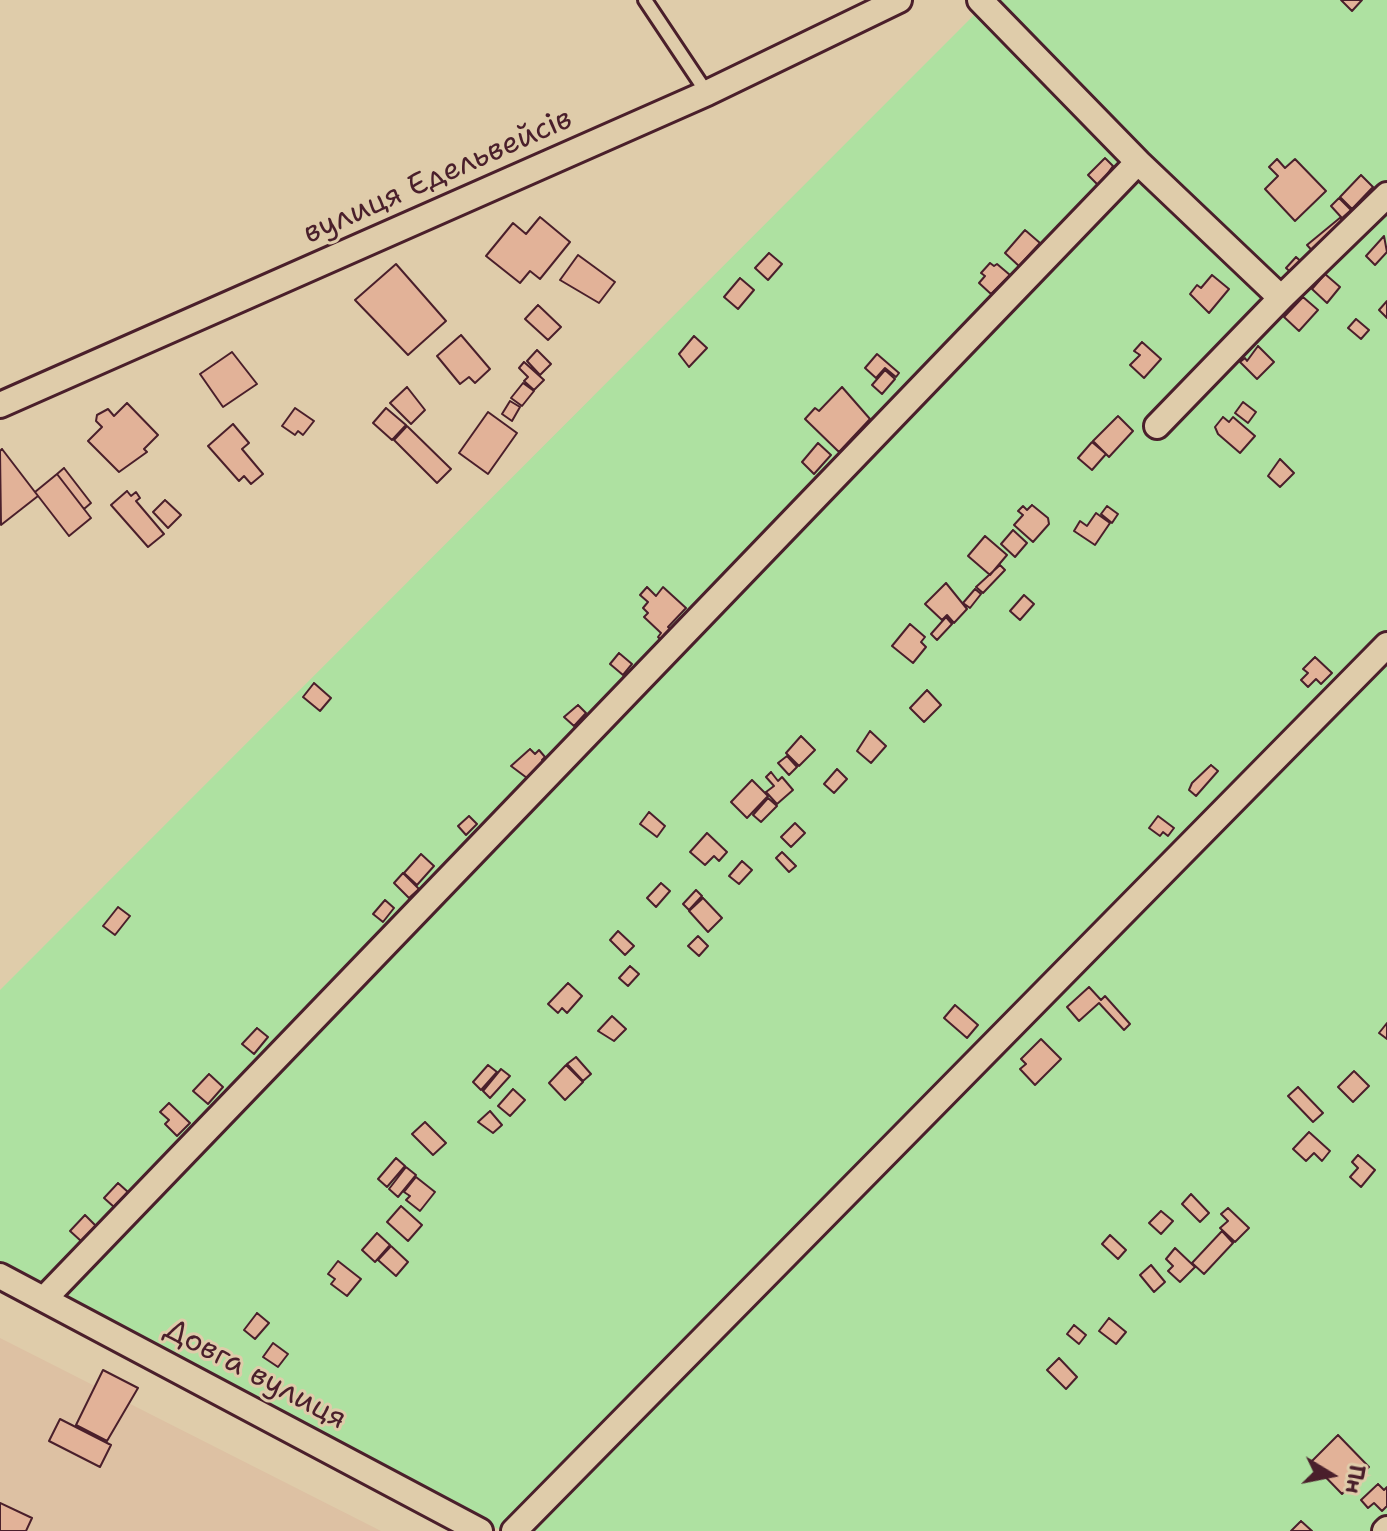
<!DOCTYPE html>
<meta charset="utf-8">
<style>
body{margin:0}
#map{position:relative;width:1387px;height:1531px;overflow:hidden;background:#dfccaa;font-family:"Shantell Sans",sans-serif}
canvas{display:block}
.north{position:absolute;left:1291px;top:1435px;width:80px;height:80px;-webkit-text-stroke:6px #dfccaa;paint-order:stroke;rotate:100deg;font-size:22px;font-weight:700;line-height:32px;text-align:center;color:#4a1f2b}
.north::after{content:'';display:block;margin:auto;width:28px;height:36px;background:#4a1f2b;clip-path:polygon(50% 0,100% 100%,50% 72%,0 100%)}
</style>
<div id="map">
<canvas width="1387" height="1531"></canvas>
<div class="north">Пн</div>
</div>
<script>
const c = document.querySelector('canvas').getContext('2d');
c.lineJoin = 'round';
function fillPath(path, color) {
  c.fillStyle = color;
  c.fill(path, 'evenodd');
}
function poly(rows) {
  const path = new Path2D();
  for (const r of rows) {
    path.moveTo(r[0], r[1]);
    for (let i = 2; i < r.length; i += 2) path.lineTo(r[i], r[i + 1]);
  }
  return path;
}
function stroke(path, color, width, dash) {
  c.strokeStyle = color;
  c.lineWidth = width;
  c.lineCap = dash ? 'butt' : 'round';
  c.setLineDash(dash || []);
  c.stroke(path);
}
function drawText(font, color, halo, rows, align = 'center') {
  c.font = font + ' "Shantell Sans",sans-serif';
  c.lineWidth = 6;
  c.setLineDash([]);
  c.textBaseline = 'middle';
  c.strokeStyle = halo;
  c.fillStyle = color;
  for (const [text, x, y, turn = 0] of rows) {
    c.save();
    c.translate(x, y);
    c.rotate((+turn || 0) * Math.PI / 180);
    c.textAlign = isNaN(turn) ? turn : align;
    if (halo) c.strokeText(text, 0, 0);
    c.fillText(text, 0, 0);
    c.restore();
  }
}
fillPath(poly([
 [0,1338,381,1531,0,1531]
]), '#ddc1a3');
fillPath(poly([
 [989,0,1387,0,1387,1531,502,1531,0,1263,0,990]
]), '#aee1a1');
const building = poly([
 [1341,0,1362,0,1352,11,1341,0],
 [1105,158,1113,166,1099,186,1088,175,1105,158],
 [1277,159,1285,168,1295,159,1326,191,1295,221,1265,189,1278,176,1269,167,1277,159],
 [1361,175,1373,187,1352,209,1340,197,1361,175],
 [1339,198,1351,210,1341,219,1348,226,1316,255,1307,245,1341,217,1331,206,1339,198],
 [540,217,570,242,540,279,530,271,520,283,486,256,513,223,526,234,540,217],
 [1025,230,1040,243,1019,266,1005,253,1025,230],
 [1384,236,1387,252,1375,265,1366,256,1384,236],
 [769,253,782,264,768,280,755,268,769,253],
 [578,255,615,282,599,303,560,280,578,255],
 [1296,257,1305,265,1295,276,1286,268,1296,257],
 [990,263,994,266,997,264,1010,275,991,294,979,283,985,276,981,273,990,263],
 [396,264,446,321,408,355,355,300,396,264],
 [1325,274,1340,287,1327,303,1312,289,1325,274],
 [1212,275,1229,289,1209,313,1190,294,1197,285,1201,288,1212,275],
 [740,278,754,290,738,309,724,297,740,278],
 [1303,297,1318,310,1299,331,1284,317,1303,297],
 [1387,301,1387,318,1379,310,1387,301],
 [538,305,561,327,548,340,525,319,538,305],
 [1356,319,1369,330,1361,339,1348,328,1356,319],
 [461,335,490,369,475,383,469,377,460,384,437,356,461,335],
 [694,336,707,348,689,367,679,354,694,336],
 [1142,342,1161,359,1144,378,1130,365,1140,355,1134,351,1142,342],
 [1258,346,1274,362,1257,379,1240,362,1245,358,1247,361,1258,346],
 [537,350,551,364,540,375,527,361,537,350],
 [232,352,257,384,223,407,200,374,232,352],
 [877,354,899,373,896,377,885,368,876,378,865,368,877,354],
 [524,362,544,380,534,390,524,381,528,377,519,368,524,362],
 [885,370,895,379,882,394,872,385,885,370],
 [523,383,534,391,522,406,511,398,523,383],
 [407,387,425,410,411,424,390,403,407,387],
 [842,387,870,419,839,452,805,419,815,408,819,411,842,387],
 [510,401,520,407,512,421,502,414,510,401],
 [1243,402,1256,412,1248,423,1235,413,1243,402],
 [127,403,158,435,144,449,147,452,119,472,88,441,102,427,96,421,97,415,108,409,114,416,127,403],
 [295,408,314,421,303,435,298,431,295,435,282,426,295,408],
 [386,408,406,425,392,440,373,423,386,408],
 [488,412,517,433,488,474,459,453,488,412],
 [1118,416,1133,431,1109,457,1093,441,1118,416],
 [1223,417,1229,422,1233,417,1255,436,1240,453,1218,434,1215,427,1223,417],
 [233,424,249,443,242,449,263,474,251,484,244,476,239,481,208,446,233,424],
 [407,426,451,469,437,483,394,440,407,426],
 [1092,442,1106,454,1092,470,1078,458,1092,442],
 [818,443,831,455,814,474,802,462,818,443],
 [2,449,38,496,1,525,0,451,2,449],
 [1280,459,1294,473,1280,487,1268,476,1280,459],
 [64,468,91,503,84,509,57,474,64,468],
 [57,474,91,518,69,536,35,492,57,474],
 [127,491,131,496,136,492,140,498,136,501,164,534,148,547,111,505,127,491],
 [165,500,181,515,168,528,153,512,165,500],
 [1032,505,1048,518,1049,524,1033,542,1014,525,1023,515,1018,511,1023,506,1027,510,1032,505],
 [1107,506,1118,514,1112,523,1101,514,1107,506],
 [1096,513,1110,523,1095,545,1074,531,1080,521,1087,526,1096,513],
 [1013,530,1027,543,1015,557,1001,544,1013,530],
 [985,536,1007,555,990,575,968,556,985,536],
 [1000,565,1005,570,983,593,976,587,1000,565],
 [946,583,967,609,954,623,947,615,942,620,925,604,946,583],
 [647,587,656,596,663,587,686,608,668,627,673,631,663,642,658,637,661,633,644,617,648,613,643,608,648,602,640,595,647,587],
 [975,589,981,594,970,608,963,603,975,589],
 [1024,595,1034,604,1020,620,1010,611,1024,595],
 [946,617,952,624,937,640,931,634,946,617],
 [910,624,925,637,921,642,926,647,913,663,892,646,910,624],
 [619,653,632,664,623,675,610,664,619,653],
 [1315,657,1332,673,1321,684,1316,679,1308,687,1301,680,1308,673,1303,669,1315,657],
 [314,683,331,698,320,711,303,697,314,683],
 [927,690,941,705,924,722,910,708,927,690],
 [578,705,586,713,574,726,564,717,578,705],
 [870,731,886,746,871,763,857,751,870,731],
 [801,736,815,750,799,766,786,753,801,736],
 [530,749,535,754,539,750,545,757,542,760,544,763,527,778,511,766,530,749],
 [787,756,797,767,789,775,778,763,787,756],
 [1211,765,1218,771,1196,796,1189,790,1192,783,1211,765],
 [837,769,847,779,834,793,824,784,837,769],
 [771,772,778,781,782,777,793,790,777,804,766,792,774,786,766,777,771,772],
 [752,780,768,796,747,818,731,802,752,780],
 [768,798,777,806,761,822,753,815,768,798],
 [649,812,665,826,657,837,640,824,649,812],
 [469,816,477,824,466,835,458,826,469,816],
 [1158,816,1174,828,1168,836,1163,832,1160,836,1149,828,1158,816],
 [795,823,805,833,791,847,781,837,795,823],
 [707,833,727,852,719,861,714,856,705,865,690,852,707,833],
 [782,852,796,866,789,872,776,858,782,852],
 [421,854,434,866,417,885,404,873,421,854],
 [742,861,752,870,739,884,729,876,742,861],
 [403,873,419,889,409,898,394,883,403,873],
 [661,883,670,891,656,907,647,898,661,883],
 [696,890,702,896,689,910,683,904,696,890],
 [703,898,722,918,708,932,689,911,703,898],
 [385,900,394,908,383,922,373,914,385,900],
 [118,907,130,916,115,935,103,926,118,907],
 [618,931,634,946,625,955,610,940,618,931],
 [698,936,708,946,699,956,688,946,698,936],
 [630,966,639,974,628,986,619,978,630,966],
 [568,983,582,996,567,1013,562,1008,558,1013,548,1004,568,983],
 [1089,987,1101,1000,1105,996,1130,1024,1124,1030,1099,1003,1079,1021,1067,1007,1089,987],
 [955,1005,978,1025,967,1038,944,1018,955,1005],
 [612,1016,626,1029,614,1041,598,1031,612,1016],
 [1387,1023,1387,1039,1379,1033,1387,1023],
 [257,1028,268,1037,254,1054,242,1044,257,1028],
 [1041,1039,1061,1059,1035,1085,1020,1069,1026,1064,1021,1059,1041,1039],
 [576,1057,591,1074,583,1081,567,1064,576,1057],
 [488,1065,497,1072,481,1090,473,1082,488,1065],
 [566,1065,583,1082,565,1100,549,1083,566,1065],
 [501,1069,510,1076,490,1098,483,1091,501,1069],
 [1354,1071,1369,1086,1353,1102,1338,1087,1354,1071],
 [209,1074,223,1087,208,1104,193,1091,209,1074],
 [1298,1087,1323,1113,1313,1122,1288,1096,1298,1087],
 [513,1089,525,1100,510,1116,498,1106,513,1089],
 [169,1103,190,1123,177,1136,165,1124,169,1120,160,1112,169,1103],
 [490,1111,502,1125,493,1133,478,1122,490,1111],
 [425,1122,446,1143,433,1155,412,1134,425,1122],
 [1309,1132,1330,1151,1322,1161,1314,1153,1306,1161,1293,1149,1309,1132],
 [1358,1155,1375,1170,1361,1187,1350,1177,1358,1168,1352,1162,1358,1155],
 [396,1158,405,1166,387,1187,378,1179,396,1158],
 [406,1167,416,1175,398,1197,389,1189,406,1167],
 [416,1177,435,1192,420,1211,406,1200,410,1196,404,1192,416,1177],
 [118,1183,128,1192,114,1207,104,1198,118,1183],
 [1191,1194,1209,1213,1200,1222,1182,1204,1191,1194],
 [401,1206,422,1225,408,1241,387,1222,401,1206],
 [1228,1208,1249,1228,1235,1242,1220,1228,1228,1221,1221,1214,1228,1208],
 [1161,1211,1173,1221,1161,1234,1149,1223,1161,1211],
 [85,1215,96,1226,81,1241,70,1231,85,1215],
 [1222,1231,1233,1243,1204,1274,1192,1263,1222,1231],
 [377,1233,390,1245,375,1262,362,1250,377,1233],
 [1110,1235,1126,1250,1118,1259,1102,1244,1110,1235],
 [391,1246,408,1262,396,1276,378,1260,391,1246],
 [1175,1248,1195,1267,1180,1282,1168,1271,1173,1266,1166,1259,1175,1248],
 [338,1261,361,1279,347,1296,331,1284,335,1279,328,1274,338,1261],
 [1151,1265,1165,1282,1154,1292,1140,1275,1151,1265],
 [257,1313,269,1323,255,1339,244,1330,257,1313],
 [1109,1318,1126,1332,1116,1344,1099,1331,1109,1318],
 [1074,1325,1086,1335,1079,1344,1067,1334,1074,1325],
 [273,1343,288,1354,278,1367,263,1357,273,1343],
 [1059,1358,1077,1377,1066,1389,1047,1370,1059,1358],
 [103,1370,138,1388,107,1441,76,1425,103,1370],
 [60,1419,111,1445,100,1467,49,1441,60,1419],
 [1338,1435,1369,1467,1342,1494,1311,1462,1338,1435],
 [1378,1484,1384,1490,1387,1487,1387,1506,1382,1511,1374,1503,1368,1508,1361,1500,1378,1484],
 [0,1503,32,1518,26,1531,0,1531,0,1503],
 [1301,1521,1312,1531,1291,1531,1301,1521]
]);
fillPath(building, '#e2b298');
stroke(building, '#4a1f2b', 2);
const service = poly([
 [645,0,707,93]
]);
const minor = poly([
 [1138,162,1281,298,1157,426],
 [1281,298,1387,195],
 [0,405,707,93,899,0],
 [0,1276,480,1531],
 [44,1299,1138,162,980,0],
 [514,1531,1387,645],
 [1385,1531,1387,1529]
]);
stroke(service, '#4a1f2b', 18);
stroke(minor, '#4a1f2b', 30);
stroke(service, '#dfccaa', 12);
stroke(minor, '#dfccaa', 24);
drawText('30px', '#4a1f2b', '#dfccaa', [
 ["вулиця Едельвейсів",438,177,-24],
 ["Довга вулиця",255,1375,28]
]);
</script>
